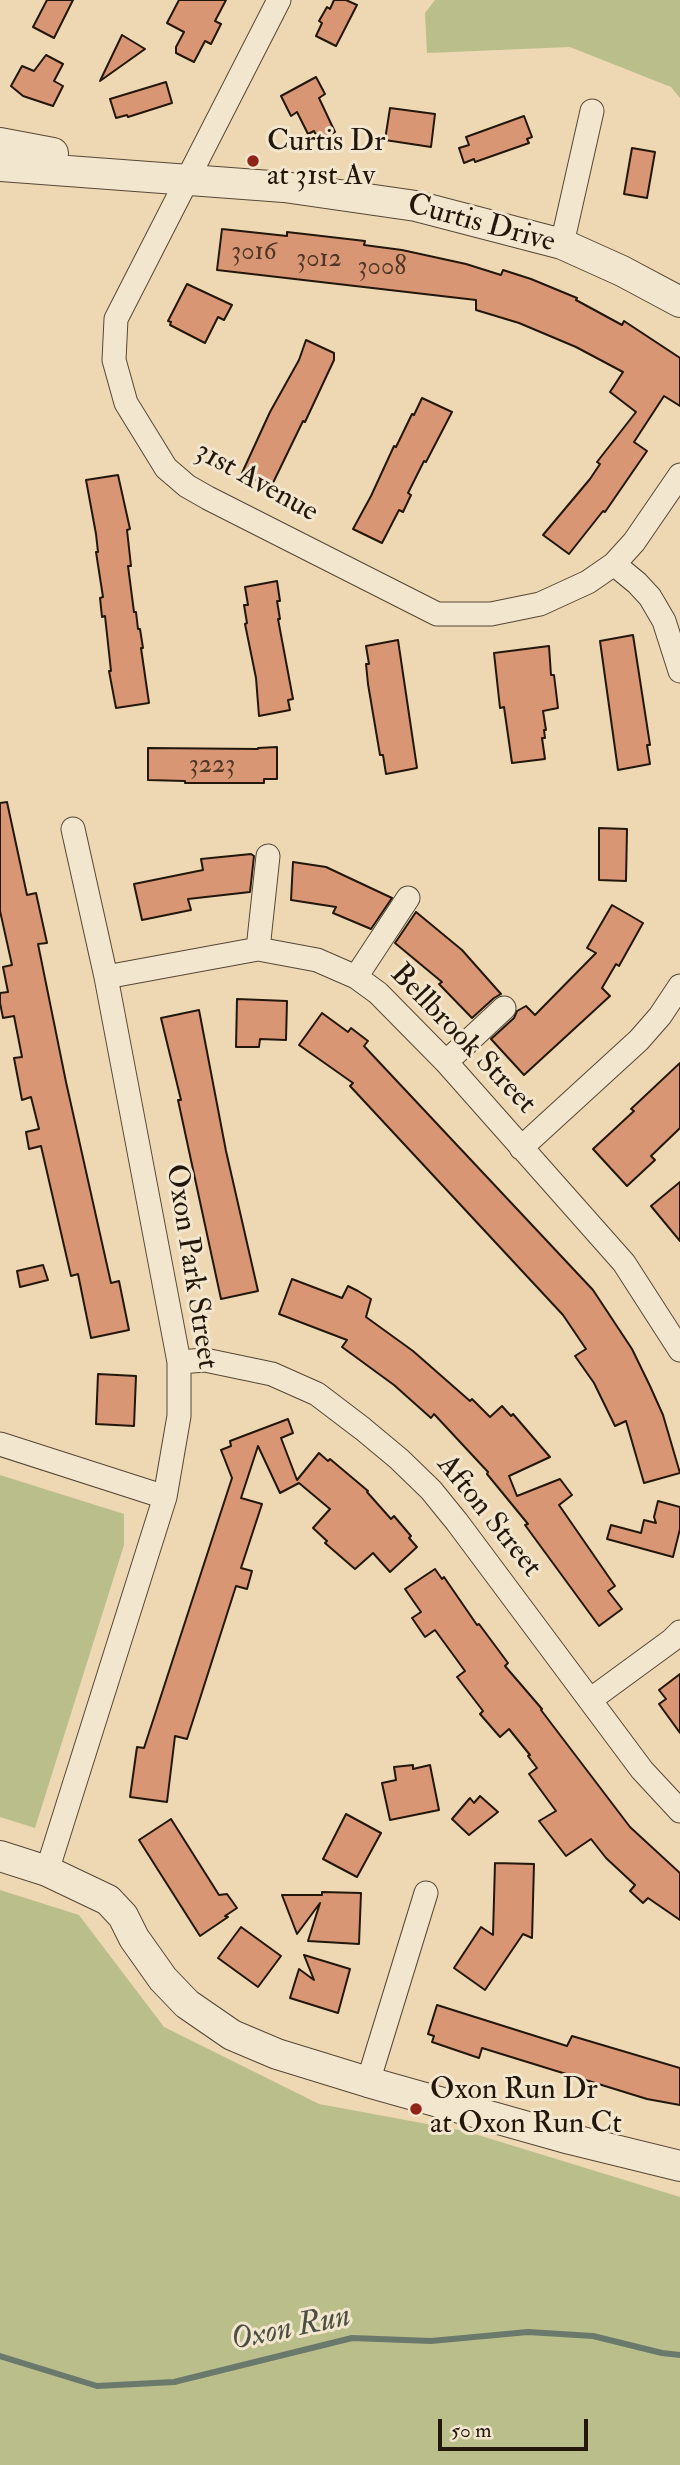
<!DOCTYPE html>
<style>
body{margin:0}
#map{position:relative;width:680px;height:2465px;overflow:hidden;background:#edd8b3;font-family:"IM FELL Double Pica",serif}
canvas{display:block}
.scale{position:absolute;left:438px;top:2419px;width:150px;height:32px;box-sizing:border-box;border:4px solid #23170b;border-top:0;padding-left:9px;font-size:21px;line-height:24px;white-space:nowrap;color:#23170b;-webkit-text-stroke:5px #f3e6ce;paint-order:stroke}
</style>
<div id="map">
<canvas width="680" height="2465"></canvas>
<div class="scale">50 m</div>
</div>
<script>
const c = document.querySelector('canvas').getContext('2d');
c.lineJoin = 'round';
function fillPath(path, color) {
  c.fillStyle = color;
  c.fill(path, 'evenodd');
}
function poly(rows) {
  const path = new Path2D();
  for (const r of rows) {
    path.moveTo(r[0], r[1]);
    for (let i = 2; i < r.length; i += 2) path.lineTo(r[i], r[i + 1]);
  }
  return path;
}
function stroke(path, color, width, dash) {
  c.strokeStyle = color;
  c.lineWidth = width;
  c.lineCap = dash ? 'butt' : 'round';
  c.setLineDash(dash || []);
  c.stroke(path);
}
function drawText(font, color, halo, rows, align = 'center') {
  c.font = font + ' "IM FELL Double Pica",serif';
  c.lineWidth = 6;
  c.setLineDash([]);
  c.textBaseline = 'middle';
  c.strokeStyle = halo;
  c.fillStyle = color;
  for (const [text, x, y, turn = 0] of rows) {
    c.save();
    c.translate(x, y);
    c.rotate((+turn || 0) * Math.PI / 180);
    c.textAlign = isNaN(turn) ? turn : align;
    if (halo) c.strokeText(text, 0, 0);
    c.fillText(text, 0, 0);
    c.restore();
  }
}
fillPath(poly([
 [435,0,680,0,680,98,671,87,570,47,427,53,425,13],
 [0,1475,124,1514,124,1545,35,1828,0,1817],
 [0,1890,79,1915,164,2027,319,2104,465,2131,680,2197,680,2465,0,2465]
]), '#babe8b');
stroke(poly([
 [0,2356,97,2386,174,2382,352,2338,431,2341,528,2332,593,2336,662,2353,680,2355]
]), '#6a796c', 6);
const building = poly([
 [47,0,73,0,54,38,33,27,47,0],
 [179,0,226,0,215,21,221,24,211,44,205,41,194,62,176,53,176,47,184,32,167,23,179,0],
 [334,0,346,0,357,5,336,46,316,36,322,23,319,21,327,7,330,9,334,0],
 [122,35,145,49,100,81,122,35],
 [46,55,63,64,54,81,63,86,53,106,23,96,11,86,22,66,34,71,46,55],
 [316,77,325,94,319,98,335,132,319,141,314,131,308,134,297,112,291,116,281,96,316,77],
 [166,82,172,103,128,117,127,115,116,118,110,99,166,82],
 [390,108,435,114,431,147,385,140,390,108],
 [524,116,532,137,527,139,529,143,475,162,474,159,464,163,459,148,469,145,466,137,524,116],
 [632,148,655,152,647,198,624,194,632,148],
 [222,229,287,236,287,232,365,241,364,245,402,250,466,264,501,275,503,270,531,279,577,298,576,300,622,325,624,321,680,358,680,406,664,396,634,442,647,451,605,512,603,511,569,554,543,535,590,479,600,464,597,462,636,412,610,392,623,372,576,347,519,323,476,310,476,300,217,270,222,229],
 [187,284,232,305,224,320,218,317,205,343,170,325,171,322,168,321,187,284],
 [306,340,334,353,334,360,305,422,303,421,271,487,242,473,270,412,299,360,306,340],
 [422,398,452,412,426,462,424,461,408,493,411,495,403,512,399,510,382,543,353,529,371,496,394,446,396,447,412,414,414,415,422,398],
 [118,475,130,529,127,530,131,566,128,566,134,612,136,612,138,629,140,629,143,648,141,648,149,703,116,708,109,671,111,671,105,616,102,617,100,598,103,597,96,552,98,552,96,534,86,480,118,475],
 [277,581,280,601,277,601,280,619,278,619,293,699,288,700,290,710,259,716,256,678,245,624,247,623,244,605,248,605,245,587,277,581],
 [633,635,650,745,647,745,650,764,618,770,600,641,633,635],
 [398,640,417,768,386,774,383,755,380,755,368,684,366,664,369,664,366,646,398,640],
 [549,646,551,675,554,675,558,708,543,711,546,730,544,730,545,738,542,738,545,759,512,763,504,707,500,708,494,653,549,646],
 [277,747,277,779,264,779,264,783,185,783,185,781,148,780,148,748,258,749,258,748,277,747],
 [7,802,27,895,36,893,47,943,38,944,66,1082,111,1283,119,1281,129,1330,91,1338,78,1274,71,1276,41,1146,29,1149,26,1132,39,1129,31,1097,22,1100,14,1058,22,1057,14,1016,3,1018,0,1003,0,993,8,992,3,967,12,965,0,911,0,803,7,802],
 [599,828,627,829,626,881,599,880,599,828],
 [251,854,254,856,250,892,188,899,191,910,142,920,134,884,203,870,201,859,251,854],
 [293,862,326,867,392,898,371,929,333,913,336,907,291,900,293,862],
 [612,905,643,923,619,966,616,964,602,988,610,996,524,1075,491,1039,514,1018,517,1011,526,1006,535,1015,596,953,587,948,612,905],
 [416,912,462,950,501,994,494,998,472,1018,439,984,442,982,395,943,416,912],
 [237,999,287,1001,286,1040,260,1039,259,1047,236,1047,237,999],
 [199,1010,226,1151,258,1291,221,1299,178,1100,181,1100,161,1018,199,1010],
 [322,1013,348,1032,351,1028,368,1041,364,1046,593,1290,632,1349,650,1386,663,1415,680,1473,644,1483,626,1421,615,1426,594,1383,575,1356,586,1349,563,1315,350,1086,353,1083,299,1045,322,1013],
 [680,1063,680,1128,651,1156,655,1160,627,1186,593,1149,634,1111,631,1109,680,1063],
 [680,1182,680,1241,651,1206,680,1182],
 [43,1265,48,1280,20,1287,17,1271,43,1265],
 [292,1279,342,1298,348,1286,358,1291,371,1299,366,1317,413,1351,470,1401,472,1399,490,1417,502,1406,511,1416,513,1414,550,1457,509,1476,517,1496,560,1479,572,1495,559,1505,615,1586,608,1591,622,1609,599,1626,525,1525,528,1524,487,1474,488,1472,434,1414,431,1418,394,1385,342,1347,347,1340,279,1314,292,1279],
 [98,1374,136,1376,134,1426,96,1424,98,1374],
 [288,1419,293,1433,281,1438,297,1480,319,1453,328,1461,330,1459,368,1491,367,1492,391,1519,394,1516,411,1536,409,1538,417,1547,390,1572,373,1553,355,1569,325,1543,327,1541,313,1528,330,1509,299,1483,280,1493,258,1446,241,1498,262,1504,241,1568,252,1571,247,1589,236,1586,187,1739,175,1736,167,1802,130,1797,137,1747,144,1748,232,1478,221,1450,231,1446,230,1441,288,1419],
 [658,1501,680,1507,680,1529,673,1557,607,1539,611,1525,641,1533,644,1520,656,1523,654,1517,658,1501],
 [435,1569,442,1579,444,1577,477,1625,479,1624,508,1663,505,1666,542,1709,541,1710,630,1827,680,1873,680,1920,648,1898,643,1903,630,1891,635,1885,606,1858,591,1839,566,1856,539,1821,556,1811,529,1774,537,1768,528,1756,530,1755,509,1729,500,1737,480,1714,483,1711,457,1677,465,1671,435,1630,425,1637,412,1618,421,1612,405,1589,435,1569],
 [680,1674,680,1733,659,1704,666,1699,659,1690,680,1674],
 [413,1765,413,1769,430,1765,439,1810,390,1820,382,1783,396,1780,394,1767,413,1765],
 [480,1796,498,1812,469,1835,452,1819,470,1798,474,1803,480,1796],
 [346,1814,381,1833,357,1877,323,1859,346,1814],
 [171,1819,219,1895,227,1894,237,1908,225,1916,228,1917,200,1936,139,1840,171,1819],
 [495,1863,534,1864,532,1938,523,1934,485,1990,454,1968,481,1927,493,1935,495,1863],
 [322,1892,361,1893,359,1944,308,1941,320,1903,297,1934,282,1895,322,1895,322,1892],
 [241,1927,281,1956,258,1987,218,1958,241,1927],
 [304,1955,350,1969,338,2013,290,1998,299,1969,314,1980,304,1955],
 [437,2005,567,2046,572,2036,680,2068,680,2105,647,2099,482,2048,479,2058,432,2042,434,2036,428,2034,437,2005]
]);
fillPath(building, '#d89674');
stroke(building, '#23170b', 2);
const minor = poly([
 [279,0,116,319,114,360,126,403,166,468,187,486,208,498,437,614,491,614,540,604,588,582,614,564,634,542,680,475],
 [562,244,592,111],
 [614,564,637,583,650,597,664,621,680,671],
 [258,949,268,856],
 [106,977,258,949,317,960,356,977,378,993,446,1062,624,1263,680,1350],
 [356,977,408,898],
 [446,1062,504,1008],
 [521,1148,639,1040,660,1016,680,986],
 [179,1362,205,1360,272,1374,317,1394,363,1429,399,1459,431,1490,457,1522,642,1770,680,1811],
 [0,1444,165,1497],
 [590,1700,672,1640,680,1632],
 [47,1871,165,1497,179,1416,179,1362,106,977,73,829],
 [368,2082,426,1893]
]);
const tertiary = poly([
 [0,143,53,153],
 [0,166,284,187,416,206,562,244,622,271,680,302],
 [0,1856,47,1871,108,1900,123,1916,134,1938,163,1979,187,2004,232,2035,277,2054,368,2082,570,2139,680,2166]
]);
stroke(minor, '#564735', 25);
stroke(tertiary, '#564735', 32);
stroke(minor, '#f3e6ce', 23);
stroke(tertiary, '#f3e6ce', 30);
for (const [x, y, r, color] of [
 [253,161,7,"#8f2418"],
 [416,2109,7,"#8f2418"]
]) {
  const dot = new Path2D();
  dot.arc(x, y, r, 0, 2 * Math.PI);
  c.fillStyle = color;
  c.fill(dot);
  stroke(dot, '#f3e6ce', 2.5);
}
drawText('26px', '#503725', null, [
 ["3016",254,253],
 ["3012",319,260],
 ["3008",382,268],
 ["3223",212,766]
]);
drawText('30px', '#23170b', '#f3e6ce', [
 ["Curtis Dr",267,144],
 ["at 31st Av",267,178],
 ["Oxon Run Dr",430,2092],
 ["at Oxon Run Ct",430,2126]
], 'left');
drawText('30px', '#23170b', '#f3e6ce', [
 ["Curtis Drive",481,225,15],
 ["31st Avenue",256,483,29],
 ["Bellbrook Street",462,1040,46],
 ["Oxon Park Street",190,1267,81],
 ["Afton Street",488,1517,51]
]);
drawText('italic 32px', '#4c5043', '#f3e6ce', [
 ["Oxon Run",291,2330,-12]
]);
</script>
